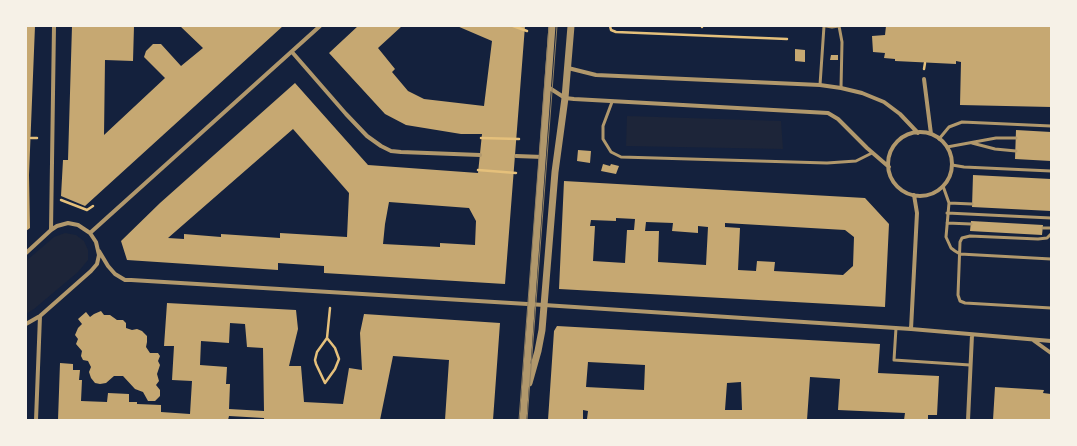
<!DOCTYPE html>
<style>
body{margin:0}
#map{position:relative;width:1077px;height:446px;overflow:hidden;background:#14213d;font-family:"Alegreya Sans",sans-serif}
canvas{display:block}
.frame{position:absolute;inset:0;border:27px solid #f6f1e7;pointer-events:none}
</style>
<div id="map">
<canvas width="1077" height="446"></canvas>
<div class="frame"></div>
</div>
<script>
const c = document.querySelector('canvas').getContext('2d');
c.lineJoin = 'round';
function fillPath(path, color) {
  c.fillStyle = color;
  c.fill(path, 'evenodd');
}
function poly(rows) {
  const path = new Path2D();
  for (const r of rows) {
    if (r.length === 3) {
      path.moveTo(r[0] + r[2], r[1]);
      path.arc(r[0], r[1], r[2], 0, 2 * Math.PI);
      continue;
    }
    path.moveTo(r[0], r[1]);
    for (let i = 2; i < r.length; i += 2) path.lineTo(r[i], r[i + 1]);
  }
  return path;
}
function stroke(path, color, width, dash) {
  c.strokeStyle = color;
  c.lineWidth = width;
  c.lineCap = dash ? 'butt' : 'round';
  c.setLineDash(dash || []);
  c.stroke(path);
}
fillPath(poly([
 [627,116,781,121,783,149,626,146],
 [65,233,76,235,84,241,88,250,88,260,78,272,34,309,26,314,26,261,54,237]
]), '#1d2539');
fillPath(poly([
 [26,26,35,26,29,175,30,228,26,231],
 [72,26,134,26,133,61,105,60,104,135,165,78,144,57,146,51,153,44,161,44,181,66,203,48,180,26,283,26,85,206,61,196,63,160,68,160],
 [358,26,402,26,378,48,395,69,392,72,408,91,424,99,484,106,492,41,457,26,525,26,505,284,324,273,324,266,278,263,278,270,127,260,121,241,160,203,295,83,368,165,478,173,482,134,461,134,406,125,385,114,329,53],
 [293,129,349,193,347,237,280,233,280,238,221,234,221,237,184,234,184,239,168,238],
 [389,202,469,208,476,221,475,245,440,243,440,247,383,244,385,224],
 [886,26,1051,26,1051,107,960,105,961,62,956,61,956,64,895,61,895,59,884,58,885,53,873,52,872,36,885,35],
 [795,49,805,50,805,62,795,61],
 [831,55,838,55,838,60,830,60],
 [1016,130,1051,132,1051,161,1015,159],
 [578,150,591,151,590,163,577,161],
 [603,164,610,166,611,164,619,166,616,174,601,171],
 [973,175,1051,179,1051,211,972,207],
 [564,181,865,198,889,224,885,307,559,289],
 [616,218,635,219,634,230,627,230,625,263,593,261,595,226,590,226,591,220,616,221],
 [646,222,673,223,672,231,698,233,698,226,708,227,706,265,658,262,659,231,645,231],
 [725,223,845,230,854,237,853,266,843,275,774,271,775,262,757,261,756,271,738,270,740,228,725,227],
 [971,221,1043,225,1042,235,970,231],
 [167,303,296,310,298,329,289,366,301,366,304,402,343,404,349,368,362,370,360,333,364,314,500,323,493,420,445,420,449,360,393,356,380,420,264,420,264,418,229,416,228,420,58,420,60,363,73,364,73,370,80,370,79,380,82,380,81,401,107,402,108,393,129,394,129,402,137,402,137,404,161,405,161,412,190,414,192,381,172,380,174,346,164,346],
 [230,323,245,324,247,347,263,348,264,411,229,409,230,384,226,384,227,367,200,365,201,341,229,343],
 [101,311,104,315,110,315,117,320,123,320,126,323,126,328,132,330,137,329,142,331,147,336,147,342,146,347,150,353,158,353,160,356,158,361,160,365,157,374,159,381,156,385,160,390,160,396,155,401,148,401,143,392,135,389,123,376,114,376,106,383,100,384,95,383,91,378,89,372,91,367,88,361,83,360,81,356,82,351,76,344,78,339,75,335,78,328,82,324,78,319,86,312,90,317,94,314],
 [557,326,880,344,878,373,939,376,937,415,928,415,928,420,904,420,905,413,838,410,840,379,810,377,807,420,598,420,587,419,588,411,583,410,583,420,548,420,554,331],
 [588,362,645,365,644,390,586,387],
 [741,382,742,410,725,410,727,383],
 [995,387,1044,390,1043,393,1051,394,1051,420,993,420]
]), '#c6a872');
stroke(poly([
 [513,26,527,31],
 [610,26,611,30,616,32,787,39],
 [702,27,702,26],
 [924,69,925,63],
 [31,138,37,138],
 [481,138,519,139],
 [478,170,516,173],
 [61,200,87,210,93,206],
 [327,338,335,348,339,359,335,369,325,383,316,364,315,360,317,352,327,338,330,308]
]), '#e5c07b', 2.5);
stroke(poly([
 [826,26,832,27,839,26],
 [839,26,842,42,841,88],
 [820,85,824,26],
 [612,102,603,126,603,139,611,152,621,157,827,163,856,161,872,153],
 [939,139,949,127,962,122,1051,126],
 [972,143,995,149,1016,151],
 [947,147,996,138,1016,138],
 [952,165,964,167,1051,171],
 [943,186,949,203,946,237,951,248,955,251,960,254,1051,259],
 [949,203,972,204],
 [947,213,1051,218],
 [947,223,971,224],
 [1043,228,1051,228],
 [1051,234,1047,238,1038,239,970,236,962,238,960,242,958,295,960,301,965,303,1051,308],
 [896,328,894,360,970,365]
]), '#b1986c', 3);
stroke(poly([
 [292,52,346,114,367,136,381,146,391,151,401,152,480,155],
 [568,68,596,75,820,85,841,88,862,93,884,102,900,114,918,133],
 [924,79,931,134],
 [548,87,565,98,574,99,828,113,838,119,867,148,889,167],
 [920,164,32],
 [516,156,543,157],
 [51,230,54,26],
 [90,233,320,26],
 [99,251,108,266,115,274,125,280,131,280,544,305,911,329,1051,341],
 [26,253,51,230,57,226,68,223,78,225,90,233,96,242,99,255,97,264,91,271,40,316,26,324],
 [911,329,917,213,914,195],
 [1033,340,1051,353],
 [36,420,40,316],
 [968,420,972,335]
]), '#b1986c', 4);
stroke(poly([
 [529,383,538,351,542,330,555,172,565,98,571,26],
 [523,420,552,26]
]), '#b1986c', 7);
stroke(poly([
 [519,420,549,26],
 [527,420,557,26]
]), '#918062', 1);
</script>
